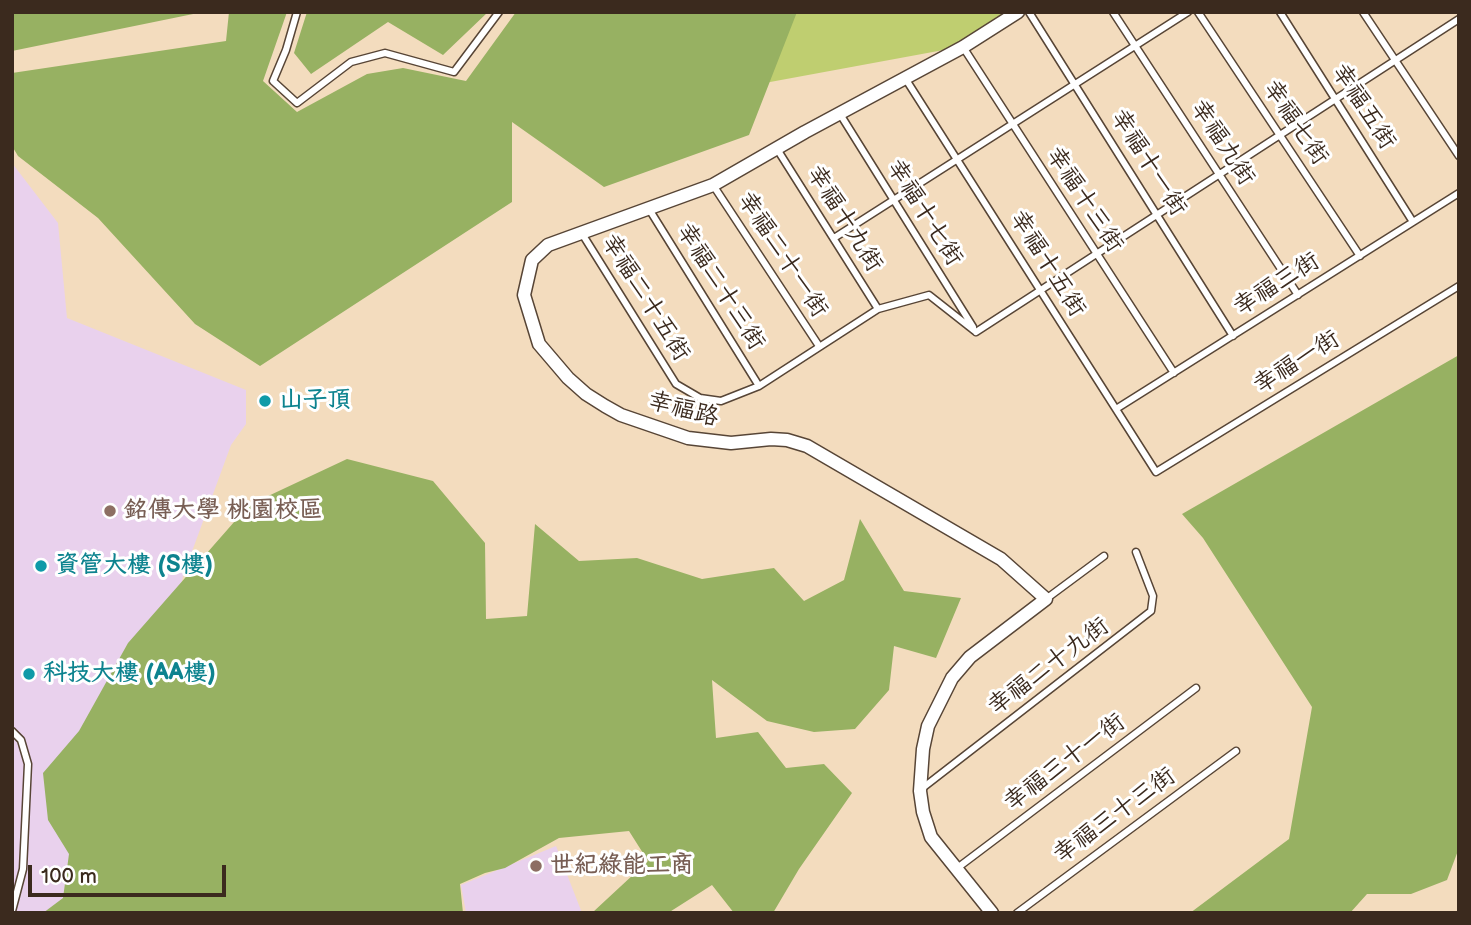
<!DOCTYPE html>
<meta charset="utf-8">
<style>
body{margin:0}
#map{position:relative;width:1471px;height:925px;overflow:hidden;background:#f3dcbe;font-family:"Balsamiq Sans",sans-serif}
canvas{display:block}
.frame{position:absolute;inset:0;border:14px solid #3b2a1e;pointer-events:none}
.scale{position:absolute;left:28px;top:865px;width:198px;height:32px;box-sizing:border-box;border:4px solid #3b2a1e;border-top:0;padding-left:9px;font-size:21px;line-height:24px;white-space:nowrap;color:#3b2a1e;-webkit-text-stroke:5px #fff;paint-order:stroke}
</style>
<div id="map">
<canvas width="1471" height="925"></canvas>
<div class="frame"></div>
<div class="scale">100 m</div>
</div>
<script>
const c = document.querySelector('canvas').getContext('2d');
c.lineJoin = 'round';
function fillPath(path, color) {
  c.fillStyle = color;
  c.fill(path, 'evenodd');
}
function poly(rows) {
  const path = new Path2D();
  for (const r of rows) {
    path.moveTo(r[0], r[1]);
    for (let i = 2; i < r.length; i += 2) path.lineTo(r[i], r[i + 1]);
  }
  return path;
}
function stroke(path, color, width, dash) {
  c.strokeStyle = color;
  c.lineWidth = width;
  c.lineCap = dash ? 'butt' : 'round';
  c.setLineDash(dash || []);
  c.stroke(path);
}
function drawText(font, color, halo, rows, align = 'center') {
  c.font = font + ' "Balsamiq Sans","LXGW WenKai TC",sans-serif';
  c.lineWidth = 6;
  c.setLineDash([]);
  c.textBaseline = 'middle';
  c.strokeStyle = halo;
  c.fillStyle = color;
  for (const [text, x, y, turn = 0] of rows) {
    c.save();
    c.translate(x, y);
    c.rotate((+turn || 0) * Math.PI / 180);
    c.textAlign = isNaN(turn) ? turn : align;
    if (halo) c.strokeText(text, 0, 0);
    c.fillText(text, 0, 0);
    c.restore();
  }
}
fillPath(poly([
 [12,163,58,223,67,318,246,390,246,424,231,445,183,576,160,687,125,913,12,913],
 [556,846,582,913,466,913,461,885]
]), '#e9d1ed');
fillPath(poly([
 [782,12,1008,12,949,49,743,87]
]), '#bfce70');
fillPath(poly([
 [12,12,203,12,12,51],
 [229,12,287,12,263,81,297,112,367,74,403,68,466,81,516,12,797,12,749,135,604,187,512,122,512,202,260,366,195,324,98,218,18,156,12,146,12,73,226,41],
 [307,12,488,12,443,55,388,22,311,74,294,53],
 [1459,355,1459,848,1447,880,1411,894,1367,894,1350,913,1190,913,1289,839,1312,707,1203,538,1182,514],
 [347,459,433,481,485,543,486,619,527,616,535,524,579,561,637,558,702,579,774,568,804,601,844,580,860,519,904,591,961,598,936,658,894,646,889,690,855,729,814,732,767,721,712,680,716,738,758,732,786,768,824,764,852,793,799,869,773,913,734,913,712,885,668,913,593,912,648,861,629,831,559,838,505,868,485,873,460,884,463,913,43,913,63,898,69,854,48,820,43,773,79,731,128,643,249,505]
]), '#97b162');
const lane = poly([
 [297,12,286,50,273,81,297,103,351,62,385,53,454,72,499,12],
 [1029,12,1233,336],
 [1113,12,1298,295],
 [1198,12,1360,256],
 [1280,12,1413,222],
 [1363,12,1459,156],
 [963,47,1174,373],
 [905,78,1156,472,1459,286],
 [840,114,973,327],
 [777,149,878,309],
 [713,185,819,346],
 [649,209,759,386],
 [581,232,676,384,700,398,721,401,759,386,878,309,929,295,976,332],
 [834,238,1188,12],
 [976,332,1459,19],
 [1116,409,1459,193],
 [1046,599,1104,556],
 [12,731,21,740,28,764,23,869,12,911],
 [920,790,1151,611,1153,596,1136,552],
 [956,869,1196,688],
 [1017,913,1236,751]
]);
const street = poly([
 [992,913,931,837,923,812,920,791,923,749,928,726,952,678,970,657,1046,599,1001,559,807,446,787,440,771,439,731,443,688,438,621,415,605,406,586,394,568,378,539,344,524,295,532,260,548,245,713,185,805,132,963,47,1018,12]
]);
stroke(lane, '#574536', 9);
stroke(street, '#574536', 15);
stroke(lane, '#fff', 6);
stroke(street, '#fff', 12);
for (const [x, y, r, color] of [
 [265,401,7,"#0f9aa8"],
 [110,511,7,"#8d6e63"],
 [41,566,7,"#0f9aa8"],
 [29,674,7,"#0f9aa8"],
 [536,866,7,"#8d6e63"]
]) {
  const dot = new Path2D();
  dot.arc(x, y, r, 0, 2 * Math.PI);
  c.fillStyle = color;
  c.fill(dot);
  stroke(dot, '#fff', 2.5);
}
drawText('24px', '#3b2a1e', '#fff', [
 ["幸福五街",1363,107,57],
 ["幸福七街",1295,123,56],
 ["幸福九街",1222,143,57],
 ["幸福十一街",1148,163,58],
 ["幸福十三街",1084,200,57],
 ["幸福十七街",924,213,58],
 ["幸福十九街",844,219,58],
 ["幸福二十一街",782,255,57],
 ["幸福十五街",1047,264,58],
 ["幸福三街",1277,285,-32],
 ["幸福二十三街",720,287,58],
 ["幸福二十五街",645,298,58],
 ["幸福一街",1297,363,-32],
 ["幸福路",683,410,15],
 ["幸福二十九街",1049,667,-37],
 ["幸福三十一街",1065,763,-37],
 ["幸福三十三街",1115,816,-36]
]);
drawText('bold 24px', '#0d838f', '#fff', [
 ["山子頂",279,401],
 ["資管大樓 (S樓)",55,566],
 ["科技大樓 (AA樓)",43,674]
], 'left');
drawText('bold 24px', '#785e54', '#fff', [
 ["銘傳大學 桃園校區",124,511],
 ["世紀綠能工商",550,866]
], 'left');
</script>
